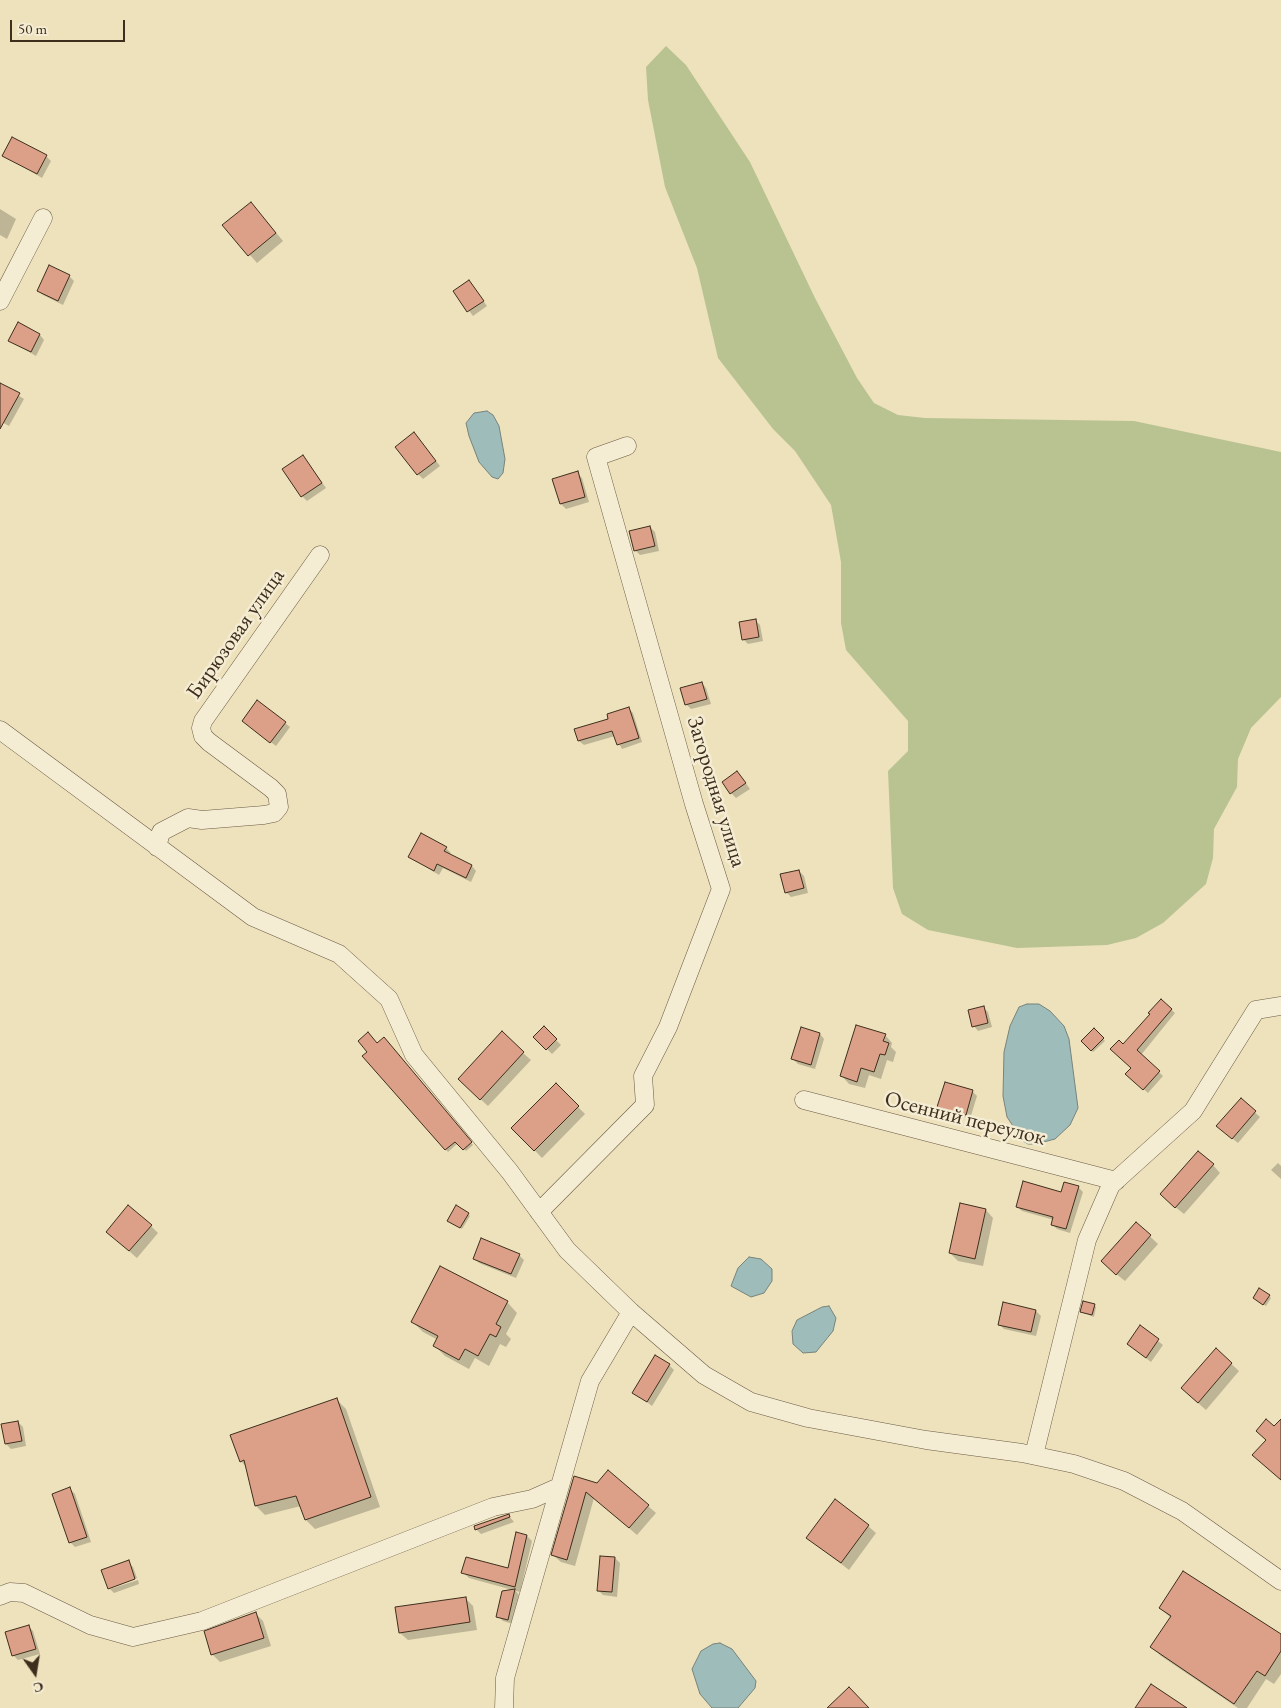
<!DOCTYPE html>
<meta charset="utf-8">
<style>
body{margin:0}
#map{position:relative;width:1281px;height:1708px;overflow:hidden;background:#eee2bc;font-family:"EB Garamond",serif}
canvas{display:block}
.north{position:absolute;left:10px;top:1648px;width:50px;height:50px;-webkit-text-stroke:4px #f4ecd3;paint-order:stroke;rotate:167deg;font-size:14px;font-weight:700;line-height:20px;text-align:center;color:#3e2e1d}
.north::after{content:'';display:block;margin:auto;width:18px;height:22px;background:#3e2e1d;clip-path:polygon(50% 0,100% 100%,50% 72%,0 100%)}
.scale{position:absolute;left:10px;top:20px;width:115px;height:22px;box-sizing:border-box;border:2px solid #3e2e1d;border-top:0;padding-left:6px;font-size:15px;line-height:18px;white-space:nowrap;color:#3e2e1d;-webkit-text-stroke:4px #f4ecd3;paint-order:stroke}
</style>
<div id="map">
<canvas width="1281" height="1708"></canvas>
<div class="north">С</div>
<div class="scale">50 m</div>
</div>
<script>
const c = document.querySelector('canvas').getContext('2d');
c.lineJoin = 'round';
function fillPath(path, color) {
  c.fillStyle = color;
  c.fill(path, 'evenodd');
}
function poly(rows) {
  const path = new Path2D();
  for (const r of rows) {
    path.moveTo(r[0], r[1]);
    for (let i = 2; i < r.length; i += 2) path.lineTo(r[i], r[i + 1]);
  }
  return path;
}
function stroke(path, color, width, dash) {
  c.strokeStyle = color;
  c.lineWidth = width;
  c.lineCap = dash ? 'butt' : 'round';
  c.setLineDash(dash || []);
  c.stroke(path);
}
function drawText(font, color, halo, rows, align = 'center') {
  c.font = font + ' "EB Garamond",serif';
  c.lineWidth = 5;
  c.setLineDash([]);
  c.textBaseline = 'middle';
  c.strokeStyle = halo;
  c.fillStyle = color;
  for (const [text, x, y, turn = 0] of rows) {
    c.save();
    c.translate(x, y);
    c.rotate((+turn || 0) * Math.PI / 180);
    c.textAlign = isNaN(turn) ? turn : align;
    if (halo) c.strokeText(text, 0, 0);
    c.fillText(text, 0, 0);
    c.restore();
  }
}
fillPath(poly([
 [666,46,686,65,750,162,815,298,857,378,874,403,898,415,925,418,1134,421,1281,452,1281,697,1251,728,1238,759,1237,787,1214,829,1213,858,1206,884,1163,923,1136,938,1107,945,1017,948,928,930,902,914,893,888,888,771,908,751,908,721,846,650,841,623,841,562,831,505,795,451,773,429,718,358,697,268,665,187,648,100,646,67]
]), '#b9c391');
const water = poly([
 [487,411,493,415,499,426,505,459,503,473,498,479,492,477,479,462,469,436,466,423,474,413,487,411],
 [1027,1004,1039,1004,1050,1011,1064,1026,1069,1039,1078,1108,1070,1125,1055,1139,1036,1144,1028,1144,1023,1141,1007,1117,1003,1096,1004,1052,1010,1026,1019,1007,1027,1004],
 [749,1257,761,1259,772,1269,772,1281,764,1293,751,1297,731,1286,738,1268,749,1257],
 [829,1306,836,1318,833,1331,816,1352,803,1353,793,1344,792,1331,797,1320,822,1307,829,1306],
 [720,1643,732,1649,756,1681,755,1688,738,1708,712,1708,700,1694,692,1669,701,1651,713,1644,720,1643]
]);
fillPath(water, '#9dbcba');
stroke(water, '#77837b', 1);
fillPath(poly([
 [4,155,46,156,51,161,42,178],
 [0,209,16,219,7,239,0,235],
 [258,211,283,241,257,263,224,225],
 [49,267,69,276,74,281,63,305,43,295,38,291],
 [469,281,487,306,473,316,454,291],
 [40,335,44,340,36,356,10,341],
 [0,384,24,399,9,426,0,421],
 [419,439,440,466,423,479,418,474],
 [303,456,326,488,307,501,302,496],
 [577,473,582,478,589,502,566,509,561,504],
 [650,527,655,532,659,551,640,555,635,550],
 [755,620,760,625,763,641,748,644,743,639],
 [702,683,706,688,711,704,691,709,686,704],
 [629,709,633,713,642,742,622,749,615,736,584,745,579,741,576,729,610,720],
 [243,721,285,723,290,727,276,746],
 [742,778,750,789,736,798,731,793],
 [446,848,451,853,449,855,472,866,476,871,471,882,443,868,439,875,410,857],
 [799,871,804,876,808,893,791,897,786,892],
 [1161,1001,1175,1013,1141,1055,1163,1076,1148,1093,1127,1074,1133,1068,1123,1045,1152,1015],
 [983,1007,988,1012,992,1027,978,1031,974,1026],
 [544,1028,561,1045,552,1054,535,1037],
 [1094,1030,1105,1041,1093,1052,1083,1041],
 [820,1034,824,1039,815,1069,798,1064,793,1059],
 [885,1035,892,1043,891,1047,896,1052,893,1062,887,1060,881,1079,869,1075,865,1088,849,1084,842,1076],
 [383,1038,473,1145,466,1151,458,1143,448,1152,363,1056],
 [523,1053,531,1060,488,1106,467,1087],
 [556,1085,585,1114,542,1158,513,1128],
 [972,1091,977,1096,970,1119,944,1111,939,1107],
 [1241,1100,1260,1117,1238,1143,1223,1131],
 [1278,1163,1281,1166,1281,1179,1271,1170],
 [1213,1165,1220,1173,1184,1214,1169,1202],
 [1078,1187,1083,1192,1070,1233,1057,1229,1052,1224,1054,1220,1022,1211,1017,1207],
 [986,1210,993,1218,983,1266,958,1261,950,1253],
 [468,1214,470,1216,462,1229,451,1222],
 [1136,1223,1158,1244,1125,1281,1110,1269],
 [151,1226,158,1233,137,1258,115,1239],
 [519,1255,524,1260,516,1278,479,1263,474,1258],
 [1269,1296,1271,1298,1266,1306,1256,1300],
 [507,1302,517,1313,506,1334,511,1339,506,1347,500,1344,489,1366,475,1358,469,1369,445,1356,435,1346,438,1340,423,1332,413,1322],
 [1094,1305,1096,1307,1094,1317,1081,1312],
 [1036,1311,1041,1316,1036,1336,1004,1329,999,1324],
 [1140,1327,1163,1345,1151,1362,1133,1348],
 [1216,1350,1239,1371,1206,1410,1190,1396],
 [669,1365,674,1370,652,1406,634,1392],
 [337,1400,346,1409,380,1507,315,1529,306,1520,301,1506,265,1515,256,1506,246,1467,241,1461],
 [18,1422,23,1427,26,1446,11,1449,6,1444,2,1425],
 [575,1478,648,1506,656,1513,637,1535,594,1498,575,1566,561,1562,553,1555],
 [70,1489,75,1494,91,1542,75,1547,70,1542],
 [509,1516,514,1522,481,1534,476,1529],
 [868,1526,876,1533,849,1570,808,1538],
 [517,1533,527,1536,532,1541,520,1592,469,1578,464,1573,508,1570],
 [615,1558,620,1563,617,1597,603,1595,598,1590],
 [128,1562,133,1567,137,1578,110,1587,110,1589,103,1570],
 [138,1580,139,1584,114,1593,110,1589],
 [515,1590,519,1595,513,1624,503,1621,498,1616],
 [465,1598,473,1606,477,1630,408,1640,400,1633],
 [1160,1608,1281,1635,1281,1674,1274,1684,1266,1679,1247,1708,1238,1708,1161,1656,1152,1647,1171,1618],
 [256,1614,263,1621,271,1646,220,1662,212,1654],
 [28,1626,33,1631,40,1654,18,1660,13,1655]
]), '#0003');
const building = poly([
 [12,137,47,155,37,174,2,156,12,137],
 [251,202,276,233,248,256,222,225,251,202],
 [49,265,70,275,58,301,37,291,49,265],
 [469,280,484,301,467,312,453,291,469,280],
 [18,322,40,334,31,352,8,341,18,322],
 [0,383,20,393,0,429,0,383],
 [414,432,436,461,417,475,395,447,414,432],
 [303,455,322,483,301,497,282,469,303,455],
 [578,471,585,497,560,504,552,479,578,471],
 [650,526,655,546,634,551,629,531,650,526],
 [756,619,759,637,742,640,739,622,756,619],
 [702,682,707,699,685,705,680,688,702,682],
 [257,700,286,722,270,743,242,721,257,700],
 [629,707,639,738,617,745,612,731,578,741,574,729,608,719,607,714,629,707],
 [737,771,746,783,730,794,722,782,737,771],
 [421,833,447,847,444,851,472,865,466,878,437,864,434,871,408,857,421,833],
 [799,870,804,888,785,893,780,874,799,870],
 [1161,999,1172,1009,1137,1050,1160,1071,1143,1090,1125,1074,1131,1068,1110,1049,1119,1040,1123,1044,1150,1014,1148,1013,1161,999],
 [984,1006,988,1023,972,1027,968,1010,984,1006],
 [856,1025,886,1034,883,1041,889,1043,885,1055,880,1054,874,1072,861,1068,857,1082,840,1076,856,1025],
 [544,1026,557,1039,546,1050,533,1037,544,1026],
 [801,1027,820,1033,811,1065,791,1059,801,1027],
 [1094,1028,1104,1038,1091,1051,1081,1041,1094,1028],
 [502,1031,524,1052,480,1100,458,1079,502,1031],
 [368,1032,377,1043,384,1037,472,1142,463,1150,455,1142,445,1150,362,1056,367,1052,358,1041,368,1032],
 [945,1082,973,1090,966,1115,937,1107,945,1082],
 [556,1083,579,1106,534,1151,511,1128,556,1083],
 [1241,1098,1256,1111,1232,1139,1216,1126,1241,1098],
 [1198,1151,1214,1164,1175,1208,1160,1194,1198,1151],
 [1023,1181,1061,1192,1064,1182,1079,1186,1066,1229,1051,1225,1053,1217,1016,1207,1023,1181],
 [960,1203,986,1209,975,1259,949,1253,960,1203],
 [128,1205,152,1225,129,1251,106,1232,128,1205],
 [456,1205,469,1213,460,1228,447,1221,456,1205],
 [1136,1222,1151,1235,1116,1275,1101,1261,1136,1222],
 [481,1238,520,1254,511,1274,473,1259,481,1238],
 [440,1266,508,1301,496,1324,501,1327,496,1337,490,1334,478,1356,465,1349,459,1360,433,1346,438,1336,411,1322,440,1266],
 [1259,1288,1270,1295,1263,1305,1253,1298,1259,1288],
 [1083,1301,1095,1304,1092,1315,1080,1312,1083,1301],
 [1003,1302,1036,1310,1031,1332,998,1325,1003,1302],
 [1140,1325,1159,1339,1146,1358,1127,1344,1140,1325],
 [1216,1348,1232,1363,1198,1403,1181,1388,1216,1348],
 [655,1355,670,1364,647,1402,632,1393,655,1355],
 [337,1398,371,1497,305,1520,296,1496,255,1506,244,1460,240,1462,230,1435,337,1398],
 [1266,1419,1274,1426,1281,1419,1281,1480,1252,1455,1266,1440,1256,1431,1266,1419],
 [18,1421,22,1441,5,1444,1,1424,18,1421],
 [608,1470,649,1505,629,1528,586,1492,567,1560,551,1555,574,1476,597,1483,608,1470],
 [70,1487,87,1537,69,1543,52,1494,70,1487],
 [835,1499,869,1525,841,1563,806,1538,835,1499],
 [509,1514,510,1517,475,1530,474,1526,509,1514],
 [516,1532,527,1535,515,1587,461,1573,466,1557,508,1568,516,1532],
 [600,1556,615,1557,612,1592,597,1591,600,1556],
 [129,1560,135,1579,108,1589,101,1570,129,1560],
 [1183,1571,1281,1634,1281,1651,1265,1676,1257,1671,1234,1704,1150,1647,1171,1616,1159,1608,1183,1571],
 [515,1589,508,1620,496,1617,502,1591,515,1589],
 [466,1597,470,1622,399,1633,395,1607,466,1597],
 [256,1612,264,1638,211,1655,204,1631,256,1612],
 [29,1625,36,1649,12,1656,5,1632,29,1625],
 [1151,1684,1187,1708,1135,1708,1151,1684],
 [849,1687,869,1708,827,1708,849,1687]
]);
fillPath(building, '#dba087');
stroke(building, '#3e2e1d', 1);
const street = poly([
 [0,301,43,218],
 [0,730,253,917,339,954,389,999,414,1055,510,1172,567,1250,631,1312,704,1375,751,1402,808,1418,926,1440,1022,1453,1074,1464,1124,1481,1182,1511,1281,1581],
 [157,847,161,832,188,818,202,820,264,815,274,813,279,807,277,794,271,788,209,742,203,736,201,728,203,721,320,555],
 [804,1100,1116,1181],
 [539,1212,645,1105,643,1076,668,1027,721,889,694,804,596,457,627,446],
 [1034,1455,1087,1240,1111,1185,1193,1111,1256,1010,1281,1006],
 [0,1596,10,1592,24,1593,90,1625,133,1637,202,1621,493,1507,532,1499,559,1487],
 [504,1708,505,1678,590,1381,631,1312]
]);
stroke(street, '#6a5b45', 19);
stroke(street, '#f4ecd3', 18);
drawText('22px', '#3e2e1d', '#f4ecd3', [
 ["Бирюзовая улица",236,634,-55],
 ["Загородная улица",716,792,73],
 ["Осенний переулок",965,1119,14]
]);
</script>
